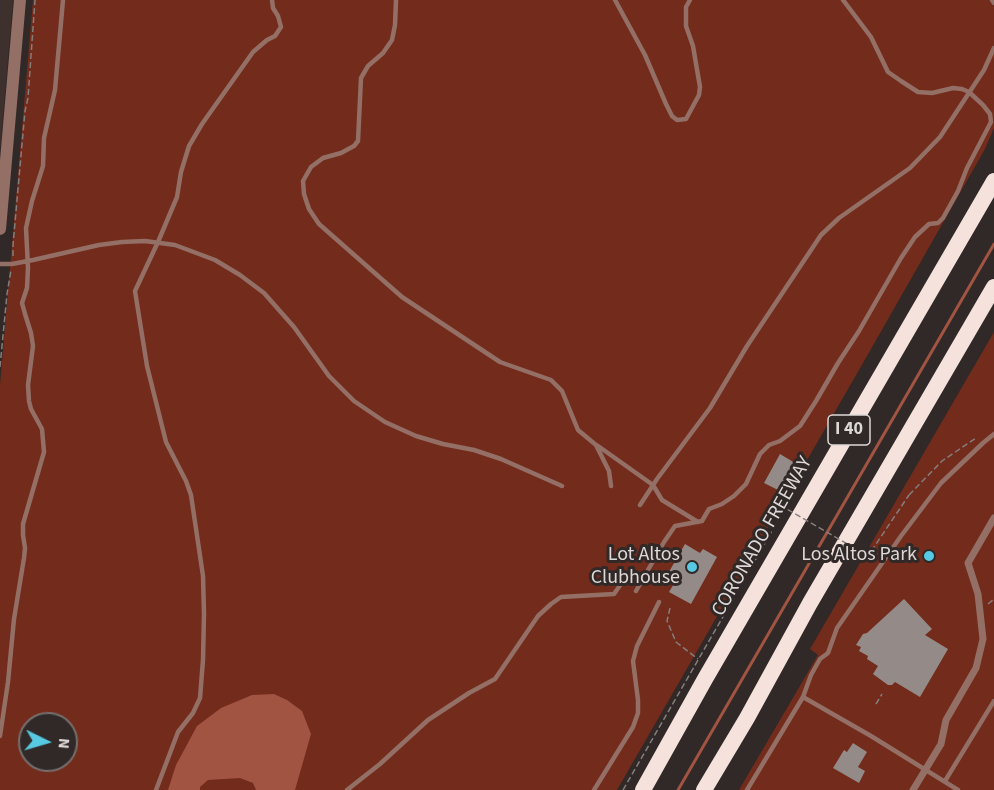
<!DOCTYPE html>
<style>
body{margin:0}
#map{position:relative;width:994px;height:790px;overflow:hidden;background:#302927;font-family:"Source Sans 3",sans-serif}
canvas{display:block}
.north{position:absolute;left:18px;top:712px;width:60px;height:60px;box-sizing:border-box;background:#302927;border:2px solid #756f6d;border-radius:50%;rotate:95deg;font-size:16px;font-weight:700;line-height:24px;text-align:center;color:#ddd8d7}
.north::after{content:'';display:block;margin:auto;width:21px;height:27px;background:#57c9e2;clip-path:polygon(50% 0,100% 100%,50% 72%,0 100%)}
</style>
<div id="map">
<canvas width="994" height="790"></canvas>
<div class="north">N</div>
</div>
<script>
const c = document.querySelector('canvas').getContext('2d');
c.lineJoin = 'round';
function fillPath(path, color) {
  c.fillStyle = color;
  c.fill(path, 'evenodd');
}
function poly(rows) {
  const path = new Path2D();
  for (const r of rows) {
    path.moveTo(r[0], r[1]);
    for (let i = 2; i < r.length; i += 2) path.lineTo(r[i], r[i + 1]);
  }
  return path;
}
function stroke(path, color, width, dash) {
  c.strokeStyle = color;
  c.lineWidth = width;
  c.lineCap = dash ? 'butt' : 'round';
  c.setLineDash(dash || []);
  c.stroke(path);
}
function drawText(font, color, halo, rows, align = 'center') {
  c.font = font + ' "Source Sans 3",sans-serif';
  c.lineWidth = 6;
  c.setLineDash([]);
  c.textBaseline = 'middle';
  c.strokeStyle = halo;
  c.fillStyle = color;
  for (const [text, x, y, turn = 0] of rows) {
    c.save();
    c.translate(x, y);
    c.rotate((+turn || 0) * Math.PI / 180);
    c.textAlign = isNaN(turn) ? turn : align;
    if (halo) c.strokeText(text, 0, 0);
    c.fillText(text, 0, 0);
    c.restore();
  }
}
fillPath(poly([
 [0,0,13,0,0,150]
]), '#3e302c');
fillPath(poly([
 [33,0,994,0,994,128,985,149,863,363,617,790,0,790,0,385],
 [30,724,66,724,66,760,30,760],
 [994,332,994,790,739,790,818,655,810,649]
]), '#732b1b');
fillPath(poly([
 [274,694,287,700,302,711,311,734,295,790,256,790,253,783,240,778,208,780,200,787,200,790,168,790,176,765,197,726,221,708,252,695]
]), '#a15441');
stroke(poly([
 [678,790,994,244]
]), '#a15441', 3);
fillPath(poly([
 [780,454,795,463,780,491,764,483],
 [685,544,700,553,703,549,717,557,691,604,669,592,675,582,666,577],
 [904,599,932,629,925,635,948,649,920,697,895,682,892,685,888,685,873,674,878,666,867,659,868,656,859,651,861,647,856,645,863,634,867,633],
 [853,743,867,752,858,767,865,771,859,783,833,768,844,750,847,752]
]), '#948b88');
stroke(poly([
 [13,256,13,245,25,111,28,98,35,0],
 [0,367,7,294,11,270],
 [909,495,942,461,976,438],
 [988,604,994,599],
 [670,608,667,621,676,642,698,659],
 [876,704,882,694],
 [623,790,724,615]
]), '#847e7d', 1.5, [6, 3]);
stroke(poly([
 [396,0,395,25,392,40,383,53,368,66,361,78,358,141,354,146,341,153,323,158,311,167,303,181,304,194,309,209,319,224,402,297,500,362,551,380,562,391,578,430,596,445,609,471,611,486],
 [615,0,645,55,666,104,672,116,677,120,686,119,699,95,700,87,693,46,686,26,686,7,690,0],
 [992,0,994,3],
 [0,264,12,264,33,260,99,245,122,242,145,241,175,245,215,260,240,275,264,293,294,327,329,376,354,401,385,422,416,436,443,444,474,450,501,459,562,486],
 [598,446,653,485,662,500,698,522],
 [640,505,657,479,710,408,747,346,821,235,839,218,910,168,940,137,984,70,994,48],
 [636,591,664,542,675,526,702,521,709,509,722,504,734,496,746,484,760,454,769,445,780,441,800,426,816,401,838,363,859,331,901,258,915,237,929,224,938,223,943,218,958,191,967,168,991,122,990,114,983,105,969,92,962,89,953,88,932,93,918,92,901,81,888,72,871,37,843,0],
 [0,736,8,682,14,619,24,558,25,548,23,535,23,524,44,452,42,429,31,409,29,401,28,385,33,346,31,333,25,314,22,303,27,288,28,268,26,228,32,201,43,166,44,138,55,90,63,0],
 [945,781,994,701],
 [156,790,178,732,193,713,200,698,203,660,204,614,203,576,191,495,186,481,166,442,147,366,135,291,158,242,177,197,181,172,189,146,202,124,253,52,267,40,275,36,281,27,278,16,273,8,272,0],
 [347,790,380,764,428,720,469,693,495,679,538,616,551,604,561,597,614,594,621,584],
 [594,790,633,727,638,713,638,700,633,661,637,646,659,602],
 [747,790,803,697],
 [958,790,871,736,803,697,811,675,820,659,828,653,837,628,901,536,941,483,983,443,994,434]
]), '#936f66', 4.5);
stroke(poly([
 [913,790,941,744,946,720,976,668,983,639,978,594,968,563,994,518]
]), '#936f66', 7);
stroke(poly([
 [0,229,20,0]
]), '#936f66', 12);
stroke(poly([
 [643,790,705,679,994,181],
 [704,790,747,718,810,603,994,287]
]), '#f5e2dd', 16);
stroke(poly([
 [724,615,785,508,868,556,909,495]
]), '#847e7d', 1.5, [6, 3]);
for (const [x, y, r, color] of [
 [929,556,6,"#57c9e2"],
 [692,567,6,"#57c9e2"]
]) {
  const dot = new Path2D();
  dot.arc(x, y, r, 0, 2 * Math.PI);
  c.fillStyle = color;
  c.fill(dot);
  stroke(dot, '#302927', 2);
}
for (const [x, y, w] of [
 [849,430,42]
]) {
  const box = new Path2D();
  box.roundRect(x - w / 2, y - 15, w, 30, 4.5);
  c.fillStyle = '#302927';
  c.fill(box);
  stroke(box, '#ddd8d7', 1.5);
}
drawText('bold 18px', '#ddd8d7', null, [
 ["I 40",849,430]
]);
drawText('20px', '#ddd8d7', '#302927', [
 ["CORONADO FREEWAY",763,537,-60]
]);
drawText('20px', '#ddd8d7', '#302927', [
 ["Lot Altos",680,556],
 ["Clubhouse",680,579],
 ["Los Altos Park",917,556]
], 'right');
</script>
